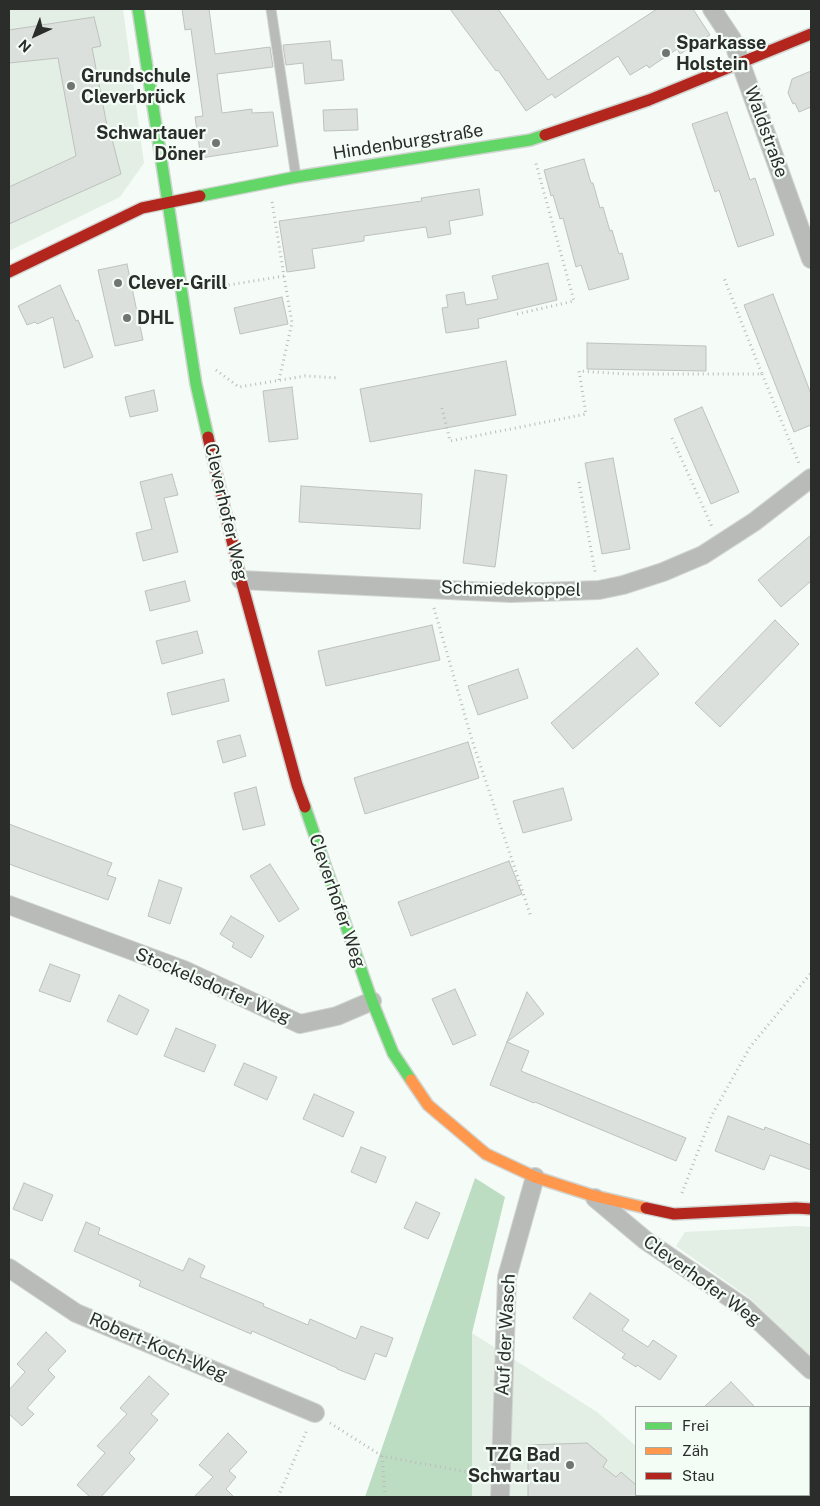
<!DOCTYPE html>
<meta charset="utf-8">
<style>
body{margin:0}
#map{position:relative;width:820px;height:1506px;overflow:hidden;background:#f5fbf6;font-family:"Public Sans",sans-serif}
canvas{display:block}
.frame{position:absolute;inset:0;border:10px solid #2a2d2a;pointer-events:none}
.legend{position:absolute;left:635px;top:1406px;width:175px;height:90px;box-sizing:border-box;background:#f3fdf5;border:1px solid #a3aaa4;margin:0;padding:6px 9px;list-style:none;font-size:15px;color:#2a2d2a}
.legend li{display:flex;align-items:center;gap:10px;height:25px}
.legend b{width:25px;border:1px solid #a3aaa4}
.north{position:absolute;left:10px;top:10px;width:50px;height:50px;-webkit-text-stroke:4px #f3fdf5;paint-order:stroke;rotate:223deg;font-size:14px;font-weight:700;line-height:20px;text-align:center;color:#2a2d2a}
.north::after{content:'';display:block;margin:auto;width:18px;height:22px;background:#2a2d2a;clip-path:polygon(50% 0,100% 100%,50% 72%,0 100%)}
</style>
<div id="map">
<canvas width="820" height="1506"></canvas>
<div class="frame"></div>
<ul class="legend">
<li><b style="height:6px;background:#63d668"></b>Frei</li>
<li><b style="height:6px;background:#ff974d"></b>Zäh</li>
<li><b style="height:6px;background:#b3261e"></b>Stau</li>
</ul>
<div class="north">N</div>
</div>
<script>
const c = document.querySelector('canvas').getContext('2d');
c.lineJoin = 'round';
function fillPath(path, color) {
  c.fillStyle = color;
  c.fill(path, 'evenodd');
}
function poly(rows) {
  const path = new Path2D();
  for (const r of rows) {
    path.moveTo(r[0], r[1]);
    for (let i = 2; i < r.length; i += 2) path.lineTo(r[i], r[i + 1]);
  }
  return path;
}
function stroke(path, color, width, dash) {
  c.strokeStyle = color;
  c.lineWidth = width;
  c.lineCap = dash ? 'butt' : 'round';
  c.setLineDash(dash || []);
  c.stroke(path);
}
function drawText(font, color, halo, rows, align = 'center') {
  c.font = font + ' "Public Sans",sans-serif';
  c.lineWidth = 4.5;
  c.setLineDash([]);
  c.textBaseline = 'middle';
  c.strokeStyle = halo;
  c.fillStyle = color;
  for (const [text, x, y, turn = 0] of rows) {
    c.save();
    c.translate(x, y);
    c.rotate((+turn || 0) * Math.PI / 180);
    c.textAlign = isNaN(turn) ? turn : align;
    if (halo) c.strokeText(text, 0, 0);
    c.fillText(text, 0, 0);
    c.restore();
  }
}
fillPath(poly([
 [9,9,123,9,144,163,120,197,9,251],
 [797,1226,811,1227,811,1357,751,1299,676,1246,685,1232],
 [472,1333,597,1412,636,1446,636,1495,692,1495,695,1497,472,1497]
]), '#e3efe5');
fillPath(poly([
 [475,1178,505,1197,472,1333,472,1497,365,1497]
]), '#bdddc3');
const building = poly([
 [182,9,209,9,215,54,270,47,273,67,217,74,222,113,252,109,252,113,273,112,278,146,201,158,195,117,203,116,191,29,185,30,182,9],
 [450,9,498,9,548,80,657,9,693,9,710,35,680,54,677,49,649,68,647,65,630,75,618,56,555,98,552,94,526,111,498,70,496,71,450,9],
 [94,17,101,46,92,48,109,136,112,139,121,174,9,224,9,187,76,156,58,58,9,63,9,30,94,17],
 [330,41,332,60,342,60,344,80,305,84,303,63,286,65,283,45,330,41],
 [811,71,811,107,799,112,795,103,793,104,788,93,792,79,811,71],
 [357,109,358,130,324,131,323,110,357,109],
 [727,112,750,180,755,178,774,235,738,247,719,190,715,192,692,124,727,112],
 [584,159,591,183,593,183,600,208,603,207,610,231,612,230,619,254,622,253,629,279,589,290,581,265,576,267,563,218,560,219,553,195,551,196,544,170,584,159],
 [479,189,483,215,449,221,451,234,428,238,426,227,364,236,364,241,312,249,315,268,287,272,279,221,422,201,421,198,479,189],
 [548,263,557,300,478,319,479,328,446,333,442,308,448,307,446,295,464,292,466,305,498,299,492,276,548,263],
 [127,264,143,340,115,346,98,270,127,264],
 [60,285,76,321,78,320,93,357,64,368,53,317,37,324,35,322,27,325,18,306,60,285],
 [773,294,811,394,811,425,794,432,744,305,773,294],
 [282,297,288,324,240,334,234,308,282,297],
 [587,343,706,346,706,371,587,369,587,343],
 [506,361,516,415,370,442,360,389,506,361],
 [292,387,298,439,269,442,263,391,292,387],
 [154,390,158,411,130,417,125,397,154,390],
 [702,407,739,492,711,504,674,419,702,407],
 [613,458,630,549,602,554,585,463,613,458],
 [475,470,507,475,495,567,463,563,475,470],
 [172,474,178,495,164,498,178,552,143,561,136,533,152,529,140,482,172,474],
 [301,486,422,494,420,529,299,522,301,486],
 [811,535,811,581,781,607,758,580,811,535],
 [185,581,190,601,150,611,145,591,185,581],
 [775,620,799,644,720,727,695,703,775,620],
 [432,625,440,660,326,686,318,651,432,625],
 [197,631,203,653,162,664,156,641,197,631],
 [637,648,659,674,573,749,551,723,637,648],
 [518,669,528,698,478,715,468,686,518,669],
 [224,679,229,701,172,715,167,693,224,679],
 [240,735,246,756,223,763,217,741,240,735],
 [468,742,479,778,365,814,354,778,468,742],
 [256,787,265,825,243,830,234,793,256,787],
 [563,788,572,820,523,833,513,801,563,788],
 [9,824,112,863,107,875,116,878,108,900,9,864,9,824],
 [509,861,522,894,411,936,398,902,509,861],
 [270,864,299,909,279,922,250,876,270,864],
 [159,880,182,888,170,924,148,916,159,880],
 [231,916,264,936,251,958,232,947,234,943,220,934,231,916],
 [50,964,80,975,70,1002,39,991,50,964],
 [455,989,476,1035,453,1045,432,999,455,989],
 [527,992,544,1014,507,1042,527,992],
 [119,995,149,1010,137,1035,107,1021,119,995],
 [176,1028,216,1045,204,1072,164,1056,176,1028],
 [507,1042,529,1051,521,1071,686,1138,676,1161,535,1102,534,1103,490,1085,507,1042],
 [244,1063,277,1077,267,1100,234,1085,244,1063],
 [314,1094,354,1112,343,1137,303,1119,314,1094],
 [728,1116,764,1130,765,1127,811,1145,811,1170,770,1155,764,1170,715,1151,728,1116],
 [361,1147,386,1157,376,1183,351,1172,361,1147],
 [24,1183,53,1195,42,1221,13,1209,24,1183],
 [416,1202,440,1213,428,1239,404,1228,416,1202],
 [86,1222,100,1228,98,1234,183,1271,189,1258,205,1266,200,1277,264,1304,263,1306,308,1325,310,1319,356,1339,361,1326,393,1338,386,1357,375,1353,365,1380,337,1369,337,1368,252,1331,251,1334,139,1286,141,1281,74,1251,86,1222],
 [590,1293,629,1320,622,1330,648,1347,653,1340,677,1356,660,1380,637,1365,636,1367,622,1358,625,1354,573,1318,590,1293],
 [46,1332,66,1351,48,1370,55,1377,27,1408,34,1414,22,1426,9,1414,9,1390,25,1372,17,1364,46,1332],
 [149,1376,169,1394,151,1414,158,1420,129,1453,135,1459,101,1497,90,1497,77,1485,105,1453,97,1446,127,1414,120,1408,149,1376],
 [731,1382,755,1407,704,1407,731,1382],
 [228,1433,247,1452,229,1471,236,1477,226,1489,234,1497,194,1497,213,1477,199,1465,228,1433],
 [587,1443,607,1460,603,1467,616,1477,621,1472,636,1485,636,1497,528,1497,528,1445,587,1443]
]);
fillPath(building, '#dbe0dc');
stroke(building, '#bdc2be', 1);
const lane = poly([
 [271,9,296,177]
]);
const street = poly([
 [712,9,732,39,811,259],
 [241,580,511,593,599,590,623,585,663,572,703,555,754,522,811,478],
 [9,905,184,970,300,1024,337,1016,372,1001],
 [595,1198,645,1240,745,1308,811,1370],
 [9,1268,76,1313,315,1413],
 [500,1497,507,1277,535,1177]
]);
const fast = poly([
 [138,9,196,384,208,437],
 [200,196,296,177,530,140,545,135],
 [305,807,372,1001,393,1053,411,1080]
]);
const slow = poly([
 [411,1080,428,1105,486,1154,535,1177,591,1195,646,1208]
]);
const jam = poly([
 [545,135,649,100,811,34],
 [9,272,142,208,200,196],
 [208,437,241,580,297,785,305,807],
 [646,1208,674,1214,796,1208,811,1209]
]);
stroke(lane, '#d1d5d2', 11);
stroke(street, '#d1d5d2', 20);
stroke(fast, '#d1d5d2', 14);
stroke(slow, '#d1d5d2', 14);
stroke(jam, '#d1d5d2', 14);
stroke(poly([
 [204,289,284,276,272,202],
 [517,314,574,301,535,160],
 [216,370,239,387,305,376,339,378],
 [762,374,800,466],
 [279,380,292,323,284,276],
 [442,408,450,441,586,414,579,371,626,374,762,374,724,278],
 [672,438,713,529],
 [579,482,595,572],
 [434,608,472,740,531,917],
 [682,1193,712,1115,750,1047,811,973],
 [330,1423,382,1456],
 [278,1497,307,1430],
 [385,1497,382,1456,483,1475]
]), '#babcba', 3, [1, 4]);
stroke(lane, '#b9bbb9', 9);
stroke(street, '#b9bbb9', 18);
stroke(fast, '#63d668', 11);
stroke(slow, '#ff974d', 11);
stroke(jam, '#b3261e', 11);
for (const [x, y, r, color] of [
 [666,53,5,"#717571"],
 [71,86,5,"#717571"],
 [216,143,5,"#717571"],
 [118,283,5,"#717571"],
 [127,318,5,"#717571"],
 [570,1465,5,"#717571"]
]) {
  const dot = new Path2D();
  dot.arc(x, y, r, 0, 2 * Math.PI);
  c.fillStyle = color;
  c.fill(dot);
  stroke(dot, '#f3fdf5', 2);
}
drawText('bold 18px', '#2a2d2a', '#f3fdf5', [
 ["Sparkasse",676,43],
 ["Holstein",676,64],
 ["Grundschule",81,76],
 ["Cleverbrück",81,97],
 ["Schwartauer",206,133,"right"],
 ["Döner",206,154,"right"],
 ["Clever-Grill",128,283],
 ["DHL",137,318],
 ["TZG Bad",560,1455,"right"],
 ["Schwartau",560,1476,"right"]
], 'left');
drawText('18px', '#2a2d2a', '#f3fdf5', [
 ["Waldstraße",766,132,70],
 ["Hindenburgstraße",408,142,-9],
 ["Cleverhofer Weg",226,512,77],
 ["Schmiedekoppel",511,589,1],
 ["Cleverhofer Weg",337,901,71],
 ["Stockelsdorfer Weg",213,986,23],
 ["Cleverhofer Weg",702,1281,36],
 ["Auf der Wasch",506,1335,-87],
 ["Robert-Koch-Weg",158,1347,23]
]);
</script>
